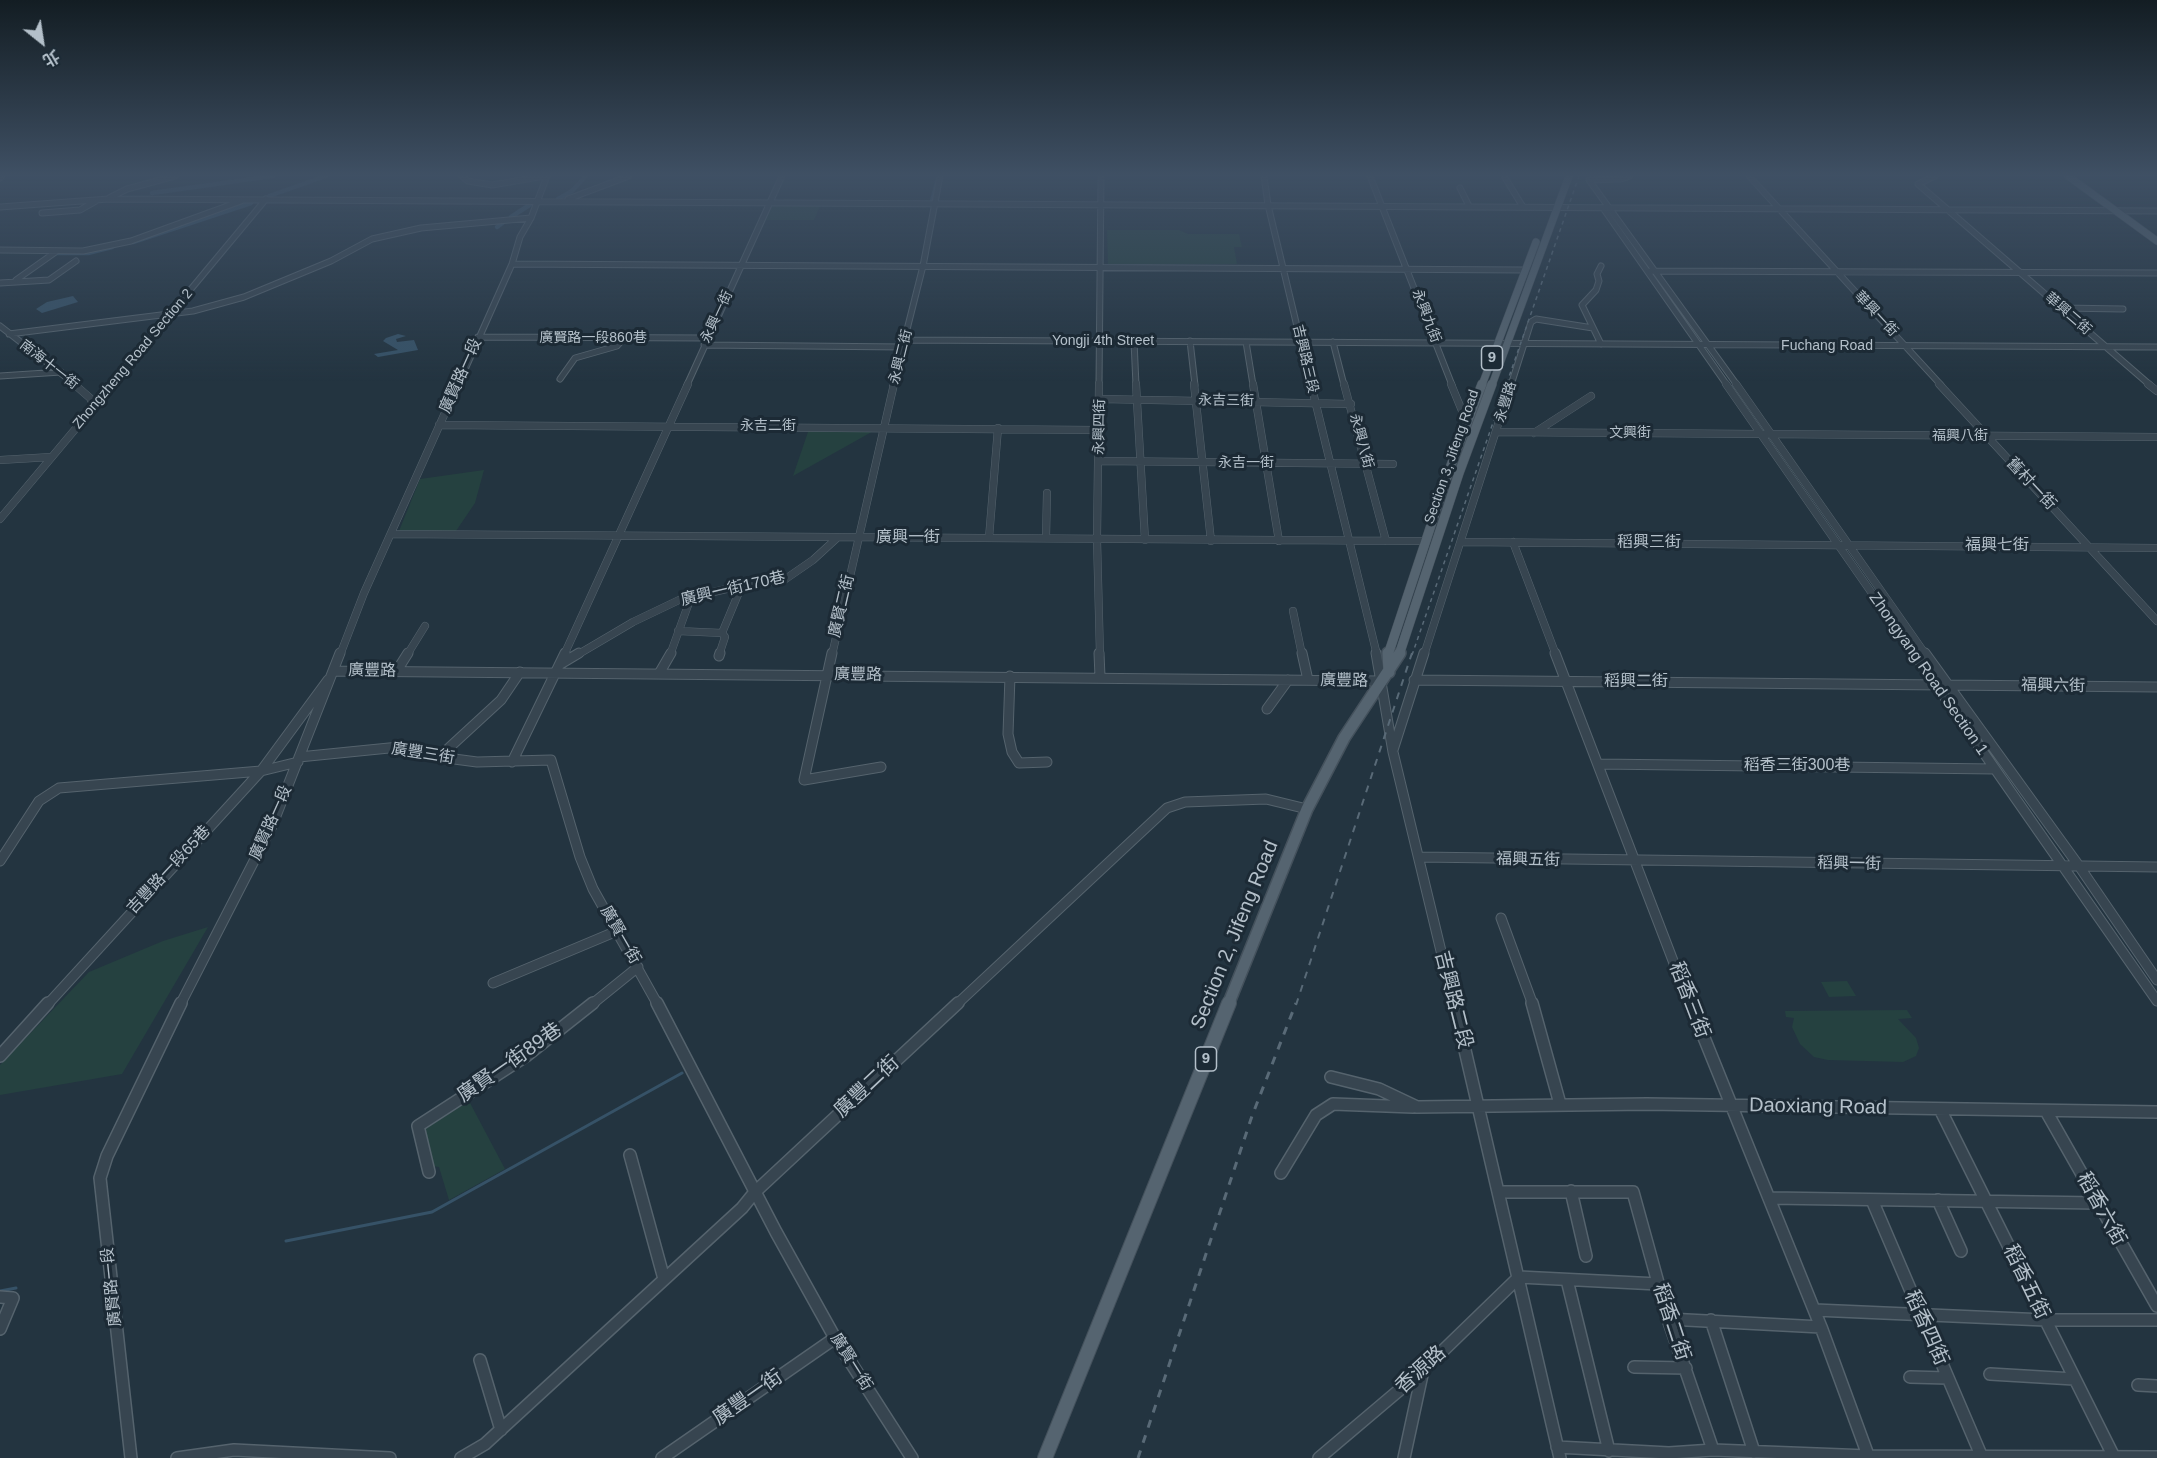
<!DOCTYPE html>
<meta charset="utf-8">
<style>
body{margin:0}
#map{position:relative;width:2157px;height:1458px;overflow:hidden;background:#233440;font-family:Helvetica,"Noto Sans TC",sans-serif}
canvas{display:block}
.north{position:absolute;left:12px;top:12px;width:60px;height:60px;-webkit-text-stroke:4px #1c2a35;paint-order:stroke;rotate:150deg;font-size:16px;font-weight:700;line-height:24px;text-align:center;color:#b4c0ca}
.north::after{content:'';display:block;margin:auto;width:21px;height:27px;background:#b4c0ca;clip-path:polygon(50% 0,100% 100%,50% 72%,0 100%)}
</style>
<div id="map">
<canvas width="2157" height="1458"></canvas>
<div class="north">北</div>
</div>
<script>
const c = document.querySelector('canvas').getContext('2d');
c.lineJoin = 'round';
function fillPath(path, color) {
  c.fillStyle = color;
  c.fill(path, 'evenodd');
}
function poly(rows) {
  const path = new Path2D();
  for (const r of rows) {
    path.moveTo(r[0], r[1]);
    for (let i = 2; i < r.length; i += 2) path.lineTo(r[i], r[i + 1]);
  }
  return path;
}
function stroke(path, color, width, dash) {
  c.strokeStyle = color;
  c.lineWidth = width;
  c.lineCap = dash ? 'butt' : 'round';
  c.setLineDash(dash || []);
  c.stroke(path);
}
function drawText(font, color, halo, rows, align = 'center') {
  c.font = font + ' Helvetica,"Noto Sans TC",sans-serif';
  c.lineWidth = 6;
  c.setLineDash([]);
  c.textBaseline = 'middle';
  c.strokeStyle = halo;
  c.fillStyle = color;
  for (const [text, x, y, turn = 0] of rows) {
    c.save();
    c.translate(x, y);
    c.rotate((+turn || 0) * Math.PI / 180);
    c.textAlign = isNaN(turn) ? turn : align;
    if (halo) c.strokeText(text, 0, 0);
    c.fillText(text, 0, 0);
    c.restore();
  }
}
fillPath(poly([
 [770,205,820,206,814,220,763,220],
 [1107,230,1179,230,1188,234,1239,234,1242,247,1234,247,1237,264,1108,264],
 [809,429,877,429,793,476],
 [484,470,475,503,456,531,399,531,420,479],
 [208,927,122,1074,0,1095,0,1065,89,972,163,941],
 [1847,981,1856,996,1829,997,1821,982],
 [1907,1010,1912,1018,1898,1019,1916,1038,1919,1048,1916,1056,1903,1062,1828,1060,1814,1057,1800,1044,1792,1027,1794,1018,1786,1017,1785,1011],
 [469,1101,505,1169,449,1200,439,1167,433,1166,422,1131]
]), '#254140');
fillPath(poly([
 [73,296,78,302,42,313,36,309,47,302],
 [398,334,406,336,396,339,397,342,414,340,418,350,378,357,374,354,398,350,383,341,386,338]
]), '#365267');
stroke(poly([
 [286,1241,432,1212,682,1073],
 [0,1291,16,1288]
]), '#365267', 3);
stroke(poly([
 [152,193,273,176],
 [269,196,326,176],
 [558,199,572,191,586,176],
 [932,201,937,182],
 [511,217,531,204],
 [497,227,505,221],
 [133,242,251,203],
 [56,253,88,253,112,247]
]), '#365267', 4.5);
const minorFar3 = poly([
 [462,176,468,181,492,185,545,176],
 [1264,176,1268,205,1311,385],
 [1370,176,1452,385],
 [1504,176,1523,207],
 [1749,176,1941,385],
 [1935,176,1918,184,2150,385],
 [0,178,2,176],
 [1589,180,1737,385],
 [1589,180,1621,179,1630,176],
 [1460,188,1469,206],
 [109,198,127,189,175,176],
 [568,199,629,176],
 [0,207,109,199,2157,211],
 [1603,208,1727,385],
 [42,213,80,210,96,201],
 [0,250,83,251,131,241,241,201],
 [512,264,1525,270],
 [1601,266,1597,274,1599,281,1596,290,1582,305,1601,344],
 [1650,271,2157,273],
 [16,280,57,251],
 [0,283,49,280,76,261],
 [2062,308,2123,309],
 [0,326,76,385],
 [9,334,193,311,244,297,331,261,372,239,421,228,531,218],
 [478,337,708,338],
 [905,340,2157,347],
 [1134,341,1136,385],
 [1190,341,1195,385],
 [1246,342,1253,385],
 [1333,342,1344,385],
 [704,345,904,347],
 [0,376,61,372],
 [560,379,575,358,617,346,624,338],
 [111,385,266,199],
 [458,385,512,264,520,237,531,218,547,176],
 [687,385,782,176],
 [893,385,923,266,940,176],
 [1099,385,1101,176],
 [1511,385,1531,322,1536,319,1593,328]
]);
const minorFar2 = poly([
 [74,384,90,398,94,406],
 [1099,384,1097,539,1100,655],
 [1136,384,1145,540],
 [1194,384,1211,541],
 [1253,384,1279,541],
 [1311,384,1377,655],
 [1344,384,1386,541],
 [1451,384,1467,423],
 [1726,384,1915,655],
 [1736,384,1926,655],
 [1939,384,2157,621],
 [2148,384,2157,391],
 [1101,399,1351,404],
 [439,425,1098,430],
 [1497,432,2157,437],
 [1534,433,1591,396],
 [0,460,51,457],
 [1099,461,1393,464],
 [0,519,113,384],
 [391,534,1425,541],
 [989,538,998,428],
 [1046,538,1047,493],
 [1461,542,2157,548],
 [1513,542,1556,655],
 [1293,611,1302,655],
 [678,631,722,633],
 [340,655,364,593,458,384],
 [407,655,425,626],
 [564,655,688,384],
 [577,655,633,622,679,600,748,584,784,580,813,560,837,538],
 [670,655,691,597],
 [719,655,725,637,722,633,742,585],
 [832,655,894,384],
 [1424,655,1511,384]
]);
const minorFar1 = poly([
 [832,653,804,780,881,767],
 [1099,653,1100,677],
 [1302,653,1308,680],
 [1376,653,1393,752,1454,1005],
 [1555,653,1690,1005],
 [1914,653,2157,1001],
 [1925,653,2079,866,2157,980],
 [719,656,720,653],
 [559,665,579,653],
 [333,671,1383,681],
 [396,672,408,653],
 [660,672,671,653],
 [1010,676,1008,734,1012,752,1019,763,1047,762],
 [1414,680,2157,687],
 [1267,709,1288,680],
 [1393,750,1424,653],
 [299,757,399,747,439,757,477,762,551,760,580,857,593,889,658,1005],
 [439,757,501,700,520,672],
 [512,762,565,653],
 [1599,764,1995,769],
 [1420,857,2157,867],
 [0,861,39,801,59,788,261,771,298,762],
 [1501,918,1533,1005],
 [493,983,617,931],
 [47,1005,261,771,328,680],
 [180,1005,272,826,340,653],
 [591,1005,638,967],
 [956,1005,1167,808,1185,802,1266,799,1307,809]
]);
const minor = poly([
 [657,1003,776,1232,835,1338,912,1458],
 [1454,1003,1560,1458],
 [1532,1003,1560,1104],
 [1690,1003,1821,1327,1869,1458],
 [0,1056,48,1003],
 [1331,1077,1379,1089,1417,1107,1647,1104,2157,1112],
 [1940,1109,2113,1455],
 [2046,1111,2157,1306],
 [630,1155,664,1279],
 [429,1172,418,1126,526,1056,593,1003],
 [1281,1173,1316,1115,1333,1104,1413,1107],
 [1571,1191,1586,1256],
 [1499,1192,1633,1192,1668,1319,1713,1450],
 [1771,1198,2097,1203],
 [1872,1200,1981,1455],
 [1938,1200,1961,1251],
 [1519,1277,1658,1284],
 [1567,1280,1609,1451],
 [0,1297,13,1298,0,1329],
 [1815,1310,2045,1320,2157,1320],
 [1668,1319,1821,1327],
 [1711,1320,1754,1452],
 [480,1360,501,1430],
 [1634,1367,1686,1368],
 [1990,1374,2074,1379],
 [1910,1377,1948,1378],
 [2138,1385,2157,1386],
 [1557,1447,1669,1453,1713,1450,1868,1456,2157,1457],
 [131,1458,100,1178,107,1156,181,1003],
 [177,1458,234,1450,390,1458],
 [461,1458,485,1444,742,1208,755,1192,958,1003],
 [662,1458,835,1338],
 [1319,1458,1423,1370,1519,1277],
 [1404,1458,1423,1370]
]);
const majorFar3 = poly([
 [2068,176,2157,241],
 [1482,385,1536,242],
 [1492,385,1569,176]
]);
const majorFar2 = poly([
 [1388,655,1450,468,1482,384],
 [1399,655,1459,473,1492,384]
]);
const majorFar1 = poly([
 [1388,653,1389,672],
 [1228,1005,1307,809,1344,738,1400,653]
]);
const major = poly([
 [1045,1458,1229,1003]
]);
stroke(minorFar3, '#55636d', 7);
stroke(minorFar2, '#55636d', 8);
stroke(minorFar1, '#55636d', 11);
stroke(minor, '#55636d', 14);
stroke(majorFar3, '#44515c', 8);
stroke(majorFar2, '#44515c', 10);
stroke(majorFar1, '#44515c', 14);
stroke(major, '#44515c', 16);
stroke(minorFar3, '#374550', 5);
stroke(minorFar2, '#374550', 7);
stroke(minorFar1, '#374550', 9);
stroke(minor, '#374550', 11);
stroke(majorFar3, '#556470', 7);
stroke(majorFar2, '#556470', 9);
stroke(majorFar1, '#556470', 11);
stroke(major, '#556470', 14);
stroke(poly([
 [1412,655,1579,176]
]), '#596a77', 1.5, [4, 4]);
stroke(poly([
 [1296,1005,1412,653]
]), '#596a77', 2, [7, 7]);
stroke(poly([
 [1138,1458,1252,1116,1296,1003]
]), '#596a77', 3, [8, 8]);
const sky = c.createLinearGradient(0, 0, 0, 381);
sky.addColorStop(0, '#131d23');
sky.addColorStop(0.46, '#3f5064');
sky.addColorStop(1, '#3f506400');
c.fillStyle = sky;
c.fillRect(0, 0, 2157, 381);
drawText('14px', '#b4c0ca', '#1c2a35', [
 ["華興一街",1876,314,47],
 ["華興二街",2068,314,41],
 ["永興九街",1426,316,69],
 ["永興一街",717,317,-65],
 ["廣賢路一段860巷",593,338],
 ["Yongji 4th Street",1103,341],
 ["Fuchang Road",1827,346],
 ["永興二街",901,357,-76],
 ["Zhongzheng Road Section 2",133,359,-50],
 ["吉興路三段",1305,359,77],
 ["南海十一街",49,365,38],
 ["永吉三街",1226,401,1],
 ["永豐路",1506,402,-73],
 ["永吉二街",768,426],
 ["永興四街",1100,427,-89],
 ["文興街",1630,433],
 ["福興八街",1960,436],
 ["永興八街",1361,441,75],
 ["Section 3, Jifeng Road",1452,457,-71],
 ["永吉一街",1246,463]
]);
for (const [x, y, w] of [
 [1492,358,21],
 [1206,1059,21]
]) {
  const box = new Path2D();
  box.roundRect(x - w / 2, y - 12, w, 24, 4.5);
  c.fillStyle = '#1c2a35';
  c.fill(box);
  stroke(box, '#b4c0ca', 1.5);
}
drawText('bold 15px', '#b4c0ca', null, [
 ["9",1492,358],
 ["9",1206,1059]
]);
drawText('16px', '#b4c0ca', '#1c2a35', [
 ["廣賢路一段",461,376,-66],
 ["舊村一街",2031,484,47],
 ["廣興一街",908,538],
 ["稻興三街",1649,543],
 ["福興七街",1997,546],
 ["廣興一街170巷",733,589,-13],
 ["廣賢二街",842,606,-77],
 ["廣豐路",372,671,1],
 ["Zhongyang Road Section 1",1928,674,55],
 ["廣豐路",858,675,1],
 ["廣豐路",1344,681,1],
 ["稻興二街",1636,682],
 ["福興六街",2053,686,1],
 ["廣豐三街",423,754,9],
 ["稻香三街300巷",1797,766],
 ["廣賢路一段",271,823,-66],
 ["福興五街",1528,860,1],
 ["稻興一街",1849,864,1],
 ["吉豐路一段65巷",169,870,-47],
 ["廣賢一街",620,935,60],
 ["廣賢路一段",112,1287,-96],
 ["廣賢一街",851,1362,58]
]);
drawText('20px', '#b4c0ca', '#1c2a35', [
 ["Section 2, Jifeng Road",1235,935,-68],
 ["吉興路二段",1453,1000,76],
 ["稻香三街",1689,1000,69],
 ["廣賢一街89巷",510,1063,-35],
 ["廣豐二街",867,1087,-43],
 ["Daoxiang Road",1818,1107,1],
 ["稻香六街",2101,1209,61],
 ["稻香五街",2026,1282,64],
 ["稻香二街",1671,1322,72],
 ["稻香四街",1926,1328,66],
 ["香源路",1421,1370,-42],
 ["廣豐一街",748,1398,-35]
]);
</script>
